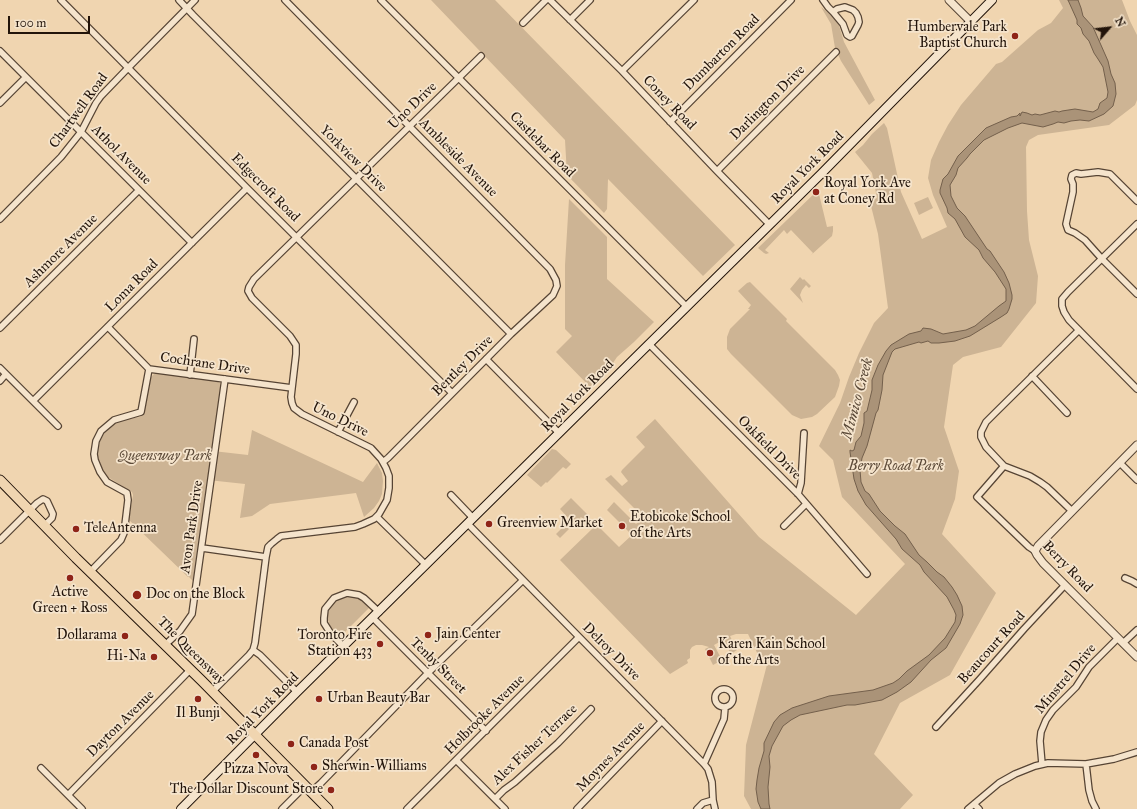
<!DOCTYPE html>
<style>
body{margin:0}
#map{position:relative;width:1137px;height:809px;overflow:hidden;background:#f0d5b0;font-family:"IM FELL Great Primer",serif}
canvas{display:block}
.north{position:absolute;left:1089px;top:8px;width:40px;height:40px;-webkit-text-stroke:3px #f5e4cc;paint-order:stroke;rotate:62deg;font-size:11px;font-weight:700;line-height:16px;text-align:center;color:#22140a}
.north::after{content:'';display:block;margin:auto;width:14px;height:18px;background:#22140a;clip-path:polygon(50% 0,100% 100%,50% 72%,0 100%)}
.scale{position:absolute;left:8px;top:16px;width:82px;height:18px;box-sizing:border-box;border:2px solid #22140a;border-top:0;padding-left:5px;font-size:12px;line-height:14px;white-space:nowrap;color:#22140a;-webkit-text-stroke:3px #f5e4cc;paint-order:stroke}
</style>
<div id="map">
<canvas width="1137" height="809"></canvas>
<div class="north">N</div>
<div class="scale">100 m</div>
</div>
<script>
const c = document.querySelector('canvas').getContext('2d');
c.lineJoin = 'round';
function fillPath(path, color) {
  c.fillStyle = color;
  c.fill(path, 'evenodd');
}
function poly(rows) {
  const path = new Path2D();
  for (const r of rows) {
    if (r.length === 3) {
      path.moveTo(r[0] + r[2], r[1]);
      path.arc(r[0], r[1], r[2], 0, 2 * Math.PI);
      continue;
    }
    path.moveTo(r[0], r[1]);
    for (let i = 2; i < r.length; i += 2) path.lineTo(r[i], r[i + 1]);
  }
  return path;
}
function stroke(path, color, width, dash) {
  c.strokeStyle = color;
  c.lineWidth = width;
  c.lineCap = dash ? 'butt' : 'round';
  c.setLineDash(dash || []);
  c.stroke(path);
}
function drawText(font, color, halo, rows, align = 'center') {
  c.font = font + ' "IM FELL Great Primer",serif';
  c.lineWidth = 3.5;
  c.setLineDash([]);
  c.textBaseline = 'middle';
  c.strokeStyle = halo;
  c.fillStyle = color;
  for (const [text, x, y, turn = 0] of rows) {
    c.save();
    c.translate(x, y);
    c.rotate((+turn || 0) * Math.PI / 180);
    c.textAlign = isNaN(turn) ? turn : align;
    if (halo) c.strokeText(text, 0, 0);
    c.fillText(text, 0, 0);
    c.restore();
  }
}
fillPath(poly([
 [431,0,495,0,735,245,703,276,608,179,607,209,604,213,567,175,565,140],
 [1059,0,1122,0,1130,21,1137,35,1137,100,1135,105,1109,125,1038,135,1029,140,1026,147,1027,211,1029,240,1038,276,1036,303,1001,347,963,357,953,365,944,427,959,471,955,499,942,534,996,593,950,675,900,703,874,754,913,795,900,809,751,809,744,796,746,745,769,657,761,661,748,634,736,634,730,636,737,650,731,654,723,640,714,645,722,660,713,665,705,649,709,647,702,645,696,645,692,647,690,650,690,658,687,660,688,663,670,674,560,560,592,529,589,525,593,521,619,547,632,535,607,510,614,502,636,524,643,517,605,479,611,475,622,486,628,481,621,472,622,470,645,447,636,437,655,419,759,537,856,615,905,564,842,497,833,460,819,446,840,403,849,377,859,353,874,323,888,308,878,234,870,202,877,198,872,173,855,152,863,145,872,134,884,123,887,128,901,192,922,239,947,227,933,195,928,178,931,160,939,142,948,125,961,105,996,64,1002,62,1038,30,1051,23,1063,8],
 [821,7,833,16,838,22,844,42,875,100,869,105,841,61,835,48,831,24],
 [818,190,819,194,827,227,833,226,833,231,832,236,810,256,813,253,791,230,787,234,784,230,765,250,769,253,766,254,764,253,758,248],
 [928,197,933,208,919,215,914,203],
 [569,199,607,237,607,279,654,322,634,342,617,357,613,363,590,387,556,352,572,336,565,329,565,265],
 [800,277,803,280,804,279,811,286,809,288,806,285,802,290,800,295,803,303,790,289],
 [750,282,787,319,786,321,835,370,838,375,840,380,839,386,835,397,817,414,812,417,801,419,792,415,731,354,727,349,727,337,730,329,750,309,748,309,751,305,738,291,747,283],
 [158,373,216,381,220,383,221,387,213,451,248,455,252,430,363,482,377,463,382,473,383,481,382,494,379,501,374,508,364,517,356,493,270,504,252,516,240,518,245,484,208,480,194,582,189,577,188,577,129,520,133,495,132,492,108,477,102,468,98,457,98,450,100,441,107,428,117,421,140,417,144,413,151,377,154,374],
 [552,449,556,450,571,464,566,469,563,467,547,483,546,482,541,487,527,475],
 [571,498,590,517,585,521,581,517,560,538,556,534,570,520,560,509],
 [346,596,359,598,369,608,340,637,330,626,328,620,328,613,330,607,334,602]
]), '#cdb494');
const water = poly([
 [1068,0,1078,0,1081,8,1083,16,1093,27,1108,61,1111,74,1115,83,1116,94,1113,106,1104,114,1089,121,1080,120,1071,121,1064,123,1058,122,1053,124,1043,127,1022,123,1008,128,984,140,970,154,967,158,958,168,956,175,950,185,951,196,957,208,965,216,987,249,990,251,1004,272,1009,283,1012,295,1012,299,1009,309,1007,313,1001,317,970,336,955,341,939,343,931,343,928,341,921,343,919,342,895,349,892,352,883,375,882,390,878,410,876,413,867,446,862,458,860,470,861,482,865,491,869,494,880,511,895,526,905,534,919,555,927,562,937,572,944,577,952,587,957,595,962,606,963,615,960,624,946,648,931,660,911,682,897,692,882,700,855,705,847,705,800,715,791,720,783,726,772,746,769,756,770,767,768,787,769,804,770,809,761,809,758,802,756,789,757,780,759,768,764,751,764,743,774,722,780,715,792,708,829,696,873,690,893,683,899,679,907,671,929,655,945,638,955,622,956,615,954,610,947,597,924,572,920,565,902,549,896,539,866,505,858,491,854,479,850,452,850,450,852,451,854,450,856,442,861,436,864,423,864,413,867,411,872,390,872,380,878,365,886,351,891,345,909,334,921,331,923,328,931,329,943,334,966,330,975,326,999,306,1006,301,1006,289,995,272,983,258,979,250,965,237,955,219,948,213,947,208,940,193,940,190,943,179,948,174,958,156,986,128,1011,117,1017,116,1020,113,1020,116,1022,112,1027,113,1032,115,1035,114,1040,115,1055,111,1059,112,1062,111,1075,109,1093,112,1098,109,1100,103,1107,98,1108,92,1103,67,1098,59,1094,53,1089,41,1083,34,1081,28,1077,24,1077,20,1068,0]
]);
fillPath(water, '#aa9378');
stroke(water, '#74604c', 1);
const minor = poly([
 [61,0,247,188,452,393],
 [179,0,193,15,511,334],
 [285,0,550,269,556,280,557,286,553,295,511,334,388,458,383,462],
 [381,0,686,306],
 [550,0,622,71,717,171,769,224],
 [823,0,828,7,833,12,837,9,845,7,853,10,856,13,858,17,859,22,858,25,852,36,850,37,847,35,843,24,833,12],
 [570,20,590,0],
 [523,23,546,0],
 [0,51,192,243],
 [622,71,694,0],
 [0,103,26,77],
 [670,122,791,0],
 [717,171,836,52],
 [1137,201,1110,174,1098,172,1081,174,1076,173,1072,175,1071,179,1073,184,1073,192,1066,224,1068,230,1075,233,1085,240,1102,259,1137,294],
 [0,219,61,157,81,132,96,103,101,96,128,68,195,0],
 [1137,224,1068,292,1062,299,1062,306,1064,312,1069,320,1137,389],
 [108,327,149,369,292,388],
 [0,328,139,190],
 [649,344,798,494,867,574],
 [486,359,559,433],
 [0,368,58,426],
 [190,375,194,339],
 [1032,376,1067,413],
 [0,381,6,374],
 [33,401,247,188],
 [338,432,354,402],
 [1120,463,1137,480],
 [1004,466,977,497,1029,547,1035,551],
 [798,494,801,483,804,433],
 [451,495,473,518],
 [1072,511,1047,487,1040,482,1030,476,1004,466,986,447,981,437,981,432,986,422,994,414,1079,330],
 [377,517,426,565],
 [468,524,704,764,708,769,712,782,713,800,715,809],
 [784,526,806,504],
 [0,540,37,503,43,499,47,501,53,514,52,518,44,526],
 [202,548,266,557],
 [90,572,121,540,124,533,128,500,127,493,107,482,100,472,95,460,94,454,96,441,101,431,114,420,141,412,149,369],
 [1125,578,1132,581,1137,584],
 [373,618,486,731],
 [1123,643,1137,630],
 [165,645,180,631,192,614,225,379],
 [344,647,331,634,324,623,324,618,325,609,334,598,347,593,359,595,364,598,379,612],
 [253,650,260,655,297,692],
 [724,698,9],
 [212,692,249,655,253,650,255,643,266,557,268,547,271,544,277,539,281,536,355,527,363,524,374,519,379,514,387,500,389,488,389,476,386,468,381,459,371,448,302,414,294,408,292,403,291,397,296,354,296,345,290,336,252,298,248,291,249,287,254,279,481,56],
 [936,727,980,679,1024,629,1065,585],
 [456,760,505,809],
 [704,764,724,719,725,708],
 [1042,764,1040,741,1041,732,1046,720,1053,710,1076,687,1089,667,1118,638],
 [1086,764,1089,790,1092,801,1096,809],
 [41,768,82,809],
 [311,792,321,783,428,673,523,580],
 [68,795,190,670],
 [495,799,504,790,515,782,558,743,591,709],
 [974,804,979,809],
 [282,809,305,786],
 [407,809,579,637],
 [577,809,662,721],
 [697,809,703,803,713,800],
 [968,809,999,783,1015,774,1035,766,1048,763,1086,764,1114,759,1137,752]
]);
const tertiary = poly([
 [949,0,971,22],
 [1137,445,1038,546,1035,551,1037,555,1043,563,1137,657]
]);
const secondary = poly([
 [181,809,297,692,821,174,992,0]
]);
const primary = poly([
 [0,480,76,558,202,681,328,809]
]);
stroke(minor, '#564434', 8);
stroke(tertiary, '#564434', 9);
stroke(secondary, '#22140a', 10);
stroke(primary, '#22140a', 11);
stroke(minor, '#f5e4cc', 5.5);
stroke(tertiary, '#f5e4cc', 7);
stroke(secondary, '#f5e4cc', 8);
stroke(primary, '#f0d5b0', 9);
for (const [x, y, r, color] of [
 [1015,36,4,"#8f2418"],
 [816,192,4,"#8f2418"],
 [489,524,4,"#8f2418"],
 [622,526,4,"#8f2418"],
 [76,529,4,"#8f2418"],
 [70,578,4,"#8f2418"],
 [137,595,5,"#8f2418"],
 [428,635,4,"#8f2418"],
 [125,636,4,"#8f2418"],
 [380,644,4,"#8f2418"],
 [710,653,4,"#8f2418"],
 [154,657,4,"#8f2418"],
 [198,699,4,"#8f2418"],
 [319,699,4,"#8f2418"],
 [291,744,4,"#8f2418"],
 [256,755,4,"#8f2418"],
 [314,767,4,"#8f2418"],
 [331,790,4,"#8f2418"]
]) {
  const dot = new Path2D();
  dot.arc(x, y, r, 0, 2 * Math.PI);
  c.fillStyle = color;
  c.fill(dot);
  stroke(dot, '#f5e4cc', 1.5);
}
drawText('14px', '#22140a', '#f5e4cc', [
 ["Humbervale Park",1007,28,"right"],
 ["Baptist Church",1007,44,"right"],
 ["Royal York Ave",824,184],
 ["at Coney Rd",824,200],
 ["Etobicoke School",630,518],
 ["of the Arts",630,534],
 ["Greenview Market",497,524],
 ["TeleAntenna",84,529],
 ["Active",70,593,"center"],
 ["Green + Ross",70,609,"center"],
 ["Doc on the Block",146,595],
 ["Jain Center",436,635],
 ["Dollarama",117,636,"right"],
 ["Toronto Fire",372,636,"right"],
 ["Station 433",372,652,"right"],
 ["Karen Kain School",718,645],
 ["of the Arts",718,661],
 ["Hi-Na",146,657,"right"],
 ["Urban Beauty Bar",327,699],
 ["Il Bunji",198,714,"center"],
 ["Canada Post",299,744],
 ["Sherwin-Williams",322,767],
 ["Pizza Nova",256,770,"center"],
 ["The Dollar Discount Store",323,790,"right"]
], 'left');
drawText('14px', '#22140a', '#f5e4cc', [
 ["Dumbarton Road",722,53,-45],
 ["Coney Road",669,103,46],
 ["Darlington Drive",768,103,-45],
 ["Uno Drive",413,106,-44],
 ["Chartwell Road",79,111,-54],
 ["Castlebar Road",542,145,45],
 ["Athol Avenue",121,155,45],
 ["Ambleside Avenue",458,158,45],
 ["Yorkview Drive",353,159,45],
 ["Royal York Road",808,168,-45],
 ["Edgecroft Road",265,188,45],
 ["Ashmore Avenue",61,251,-45],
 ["Loma Road",132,286,-45],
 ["Cochrane Drive",205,364,8],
 ["Bentley Drive",463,366,-45],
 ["Royal York Road",578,396,-45],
 ["Uno Drive",340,420,26],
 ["Oakfield Drive",769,448,45],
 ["Avon Park Drive",192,527,-82],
 ["Berry Road",1067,567,46],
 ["Beaucourt Road",992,648,-48],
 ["The Queensway",191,651,45],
 ["Delroy Drive",611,652,45],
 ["Tenby Street",438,666,45],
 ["Minstrel Drive",1066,679,-50],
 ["Royal York Road",263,709,-45],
 ["Holbrooke Avenue",485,715,-45],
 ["Dayton Avenue",121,724,-45],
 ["Alex Fisher Terrace",535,745,-43],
 ["Moynes Avenue",611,757,-46]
]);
drawText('italic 14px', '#5e4c3a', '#f5e4cc', [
 ["Queensway Park",165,457],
 ["Berry Road Park",896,467]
]);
drawText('italic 15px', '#584736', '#f5e4cc', [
 ["Mimico Creek",858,399,-75]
]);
</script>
